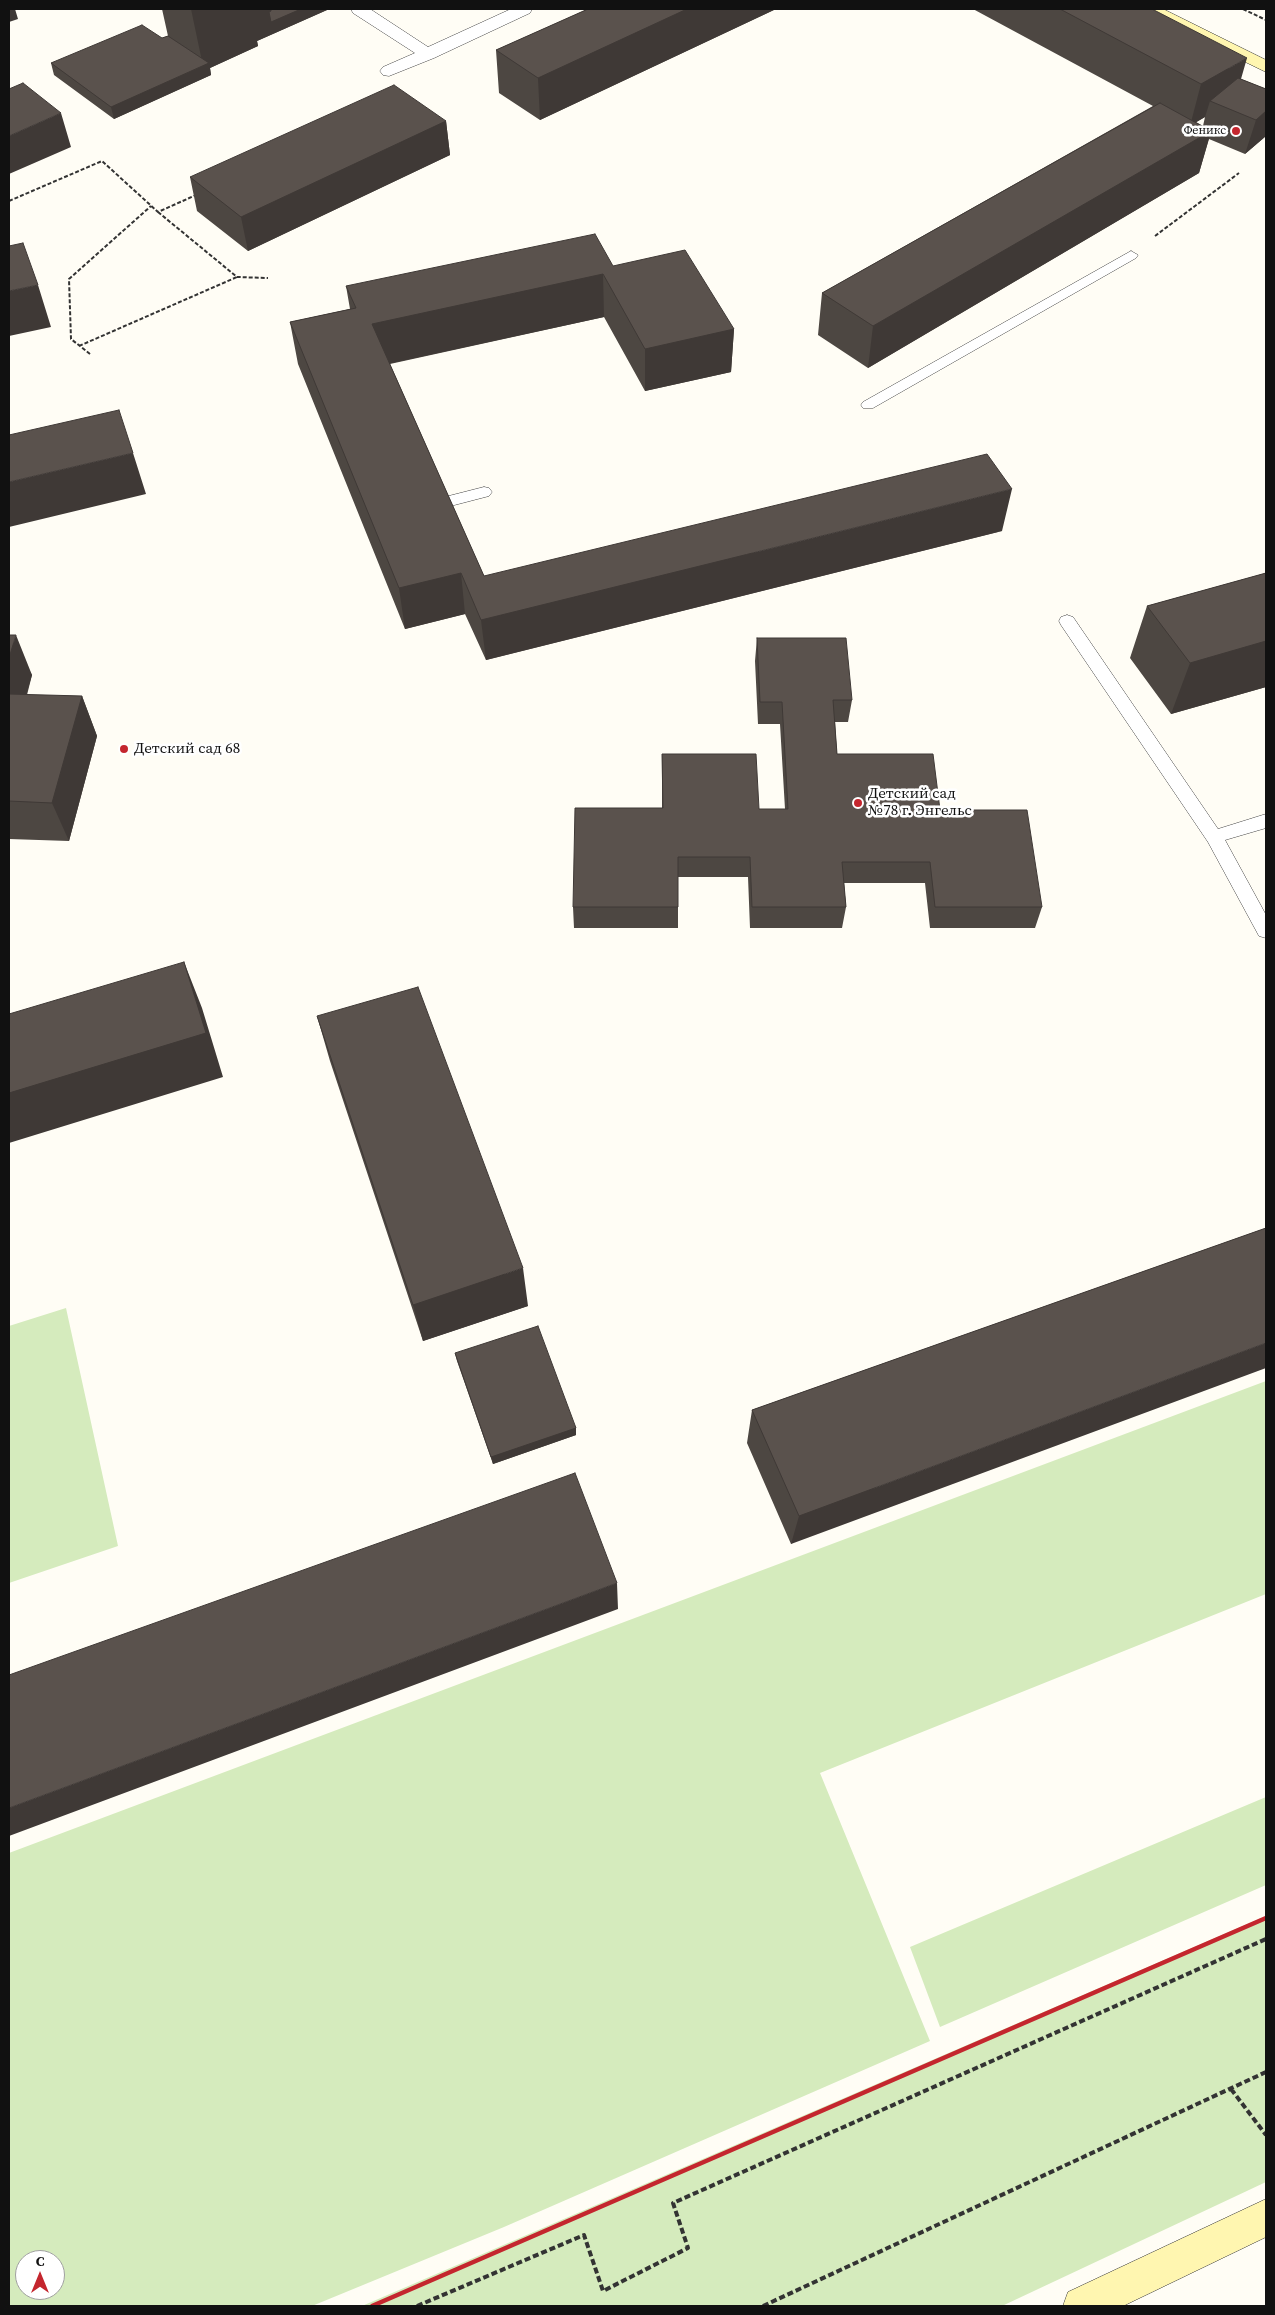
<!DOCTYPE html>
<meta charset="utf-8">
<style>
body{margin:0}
#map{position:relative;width:1275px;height:2315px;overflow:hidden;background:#fffdf5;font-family:"Source Serif 4",serif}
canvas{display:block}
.frame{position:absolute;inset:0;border:10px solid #111;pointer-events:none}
.north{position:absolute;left:15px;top:2250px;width:50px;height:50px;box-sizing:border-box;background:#fff;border:1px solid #a0a0a0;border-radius:50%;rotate:0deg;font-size:14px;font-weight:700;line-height:20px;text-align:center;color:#111}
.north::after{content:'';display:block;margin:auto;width:18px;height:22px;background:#c4262e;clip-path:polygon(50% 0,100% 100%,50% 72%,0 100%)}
</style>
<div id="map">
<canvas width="1275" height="2315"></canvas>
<div class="frame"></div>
<div class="north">С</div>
</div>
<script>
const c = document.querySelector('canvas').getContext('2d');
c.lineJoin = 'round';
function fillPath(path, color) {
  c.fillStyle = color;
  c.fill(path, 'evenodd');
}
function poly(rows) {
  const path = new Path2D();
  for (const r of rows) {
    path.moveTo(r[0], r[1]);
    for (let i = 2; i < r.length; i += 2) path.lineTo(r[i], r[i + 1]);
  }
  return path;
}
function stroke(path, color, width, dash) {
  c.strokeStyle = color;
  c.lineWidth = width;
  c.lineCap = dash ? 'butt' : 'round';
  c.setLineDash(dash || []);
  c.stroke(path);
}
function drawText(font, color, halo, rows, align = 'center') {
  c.font = font + ' "Source Serif 4",serif';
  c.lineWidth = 5;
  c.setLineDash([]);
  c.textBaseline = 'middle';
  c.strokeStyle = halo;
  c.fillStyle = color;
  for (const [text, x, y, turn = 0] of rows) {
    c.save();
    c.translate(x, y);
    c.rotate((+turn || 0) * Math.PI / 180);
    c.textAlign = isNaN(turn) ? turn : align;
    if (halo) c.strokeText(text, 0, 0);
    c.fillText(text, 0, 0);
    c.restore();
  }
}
fillPath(poly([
 [66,1308,118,1546,9,1583,9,1326],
 [1266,1381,1266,1594,820,1773,930,2041,504,2227,312,2306,9,2306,9,1853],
 [25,2260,55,2260,55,2290,25,2290],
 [1266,1797,1266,1885,940,2027,910,1947],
 [1266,1916,1266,2182,1002,2306,362,2306]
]), '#d5ebbd');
const lane = poly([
 [1131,251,1138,255,1136,258,873,408,863,408,861,405,863,402,1131,251],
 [484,487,489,488,492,492,489,496,439,509,433,508,431,504,433,500,484,487],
 [1067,615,1073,617,1218,829,1266,814,1266,828,1225,840,1266,915,1266,938,1259,936,1208,842,1061,625,1059,621,1061,617,1067,615]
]);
const street = poly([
 [351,9,370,9,428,47,511,9,532,9,530,13,434,58,389,76,383,75,380,71,383,67,415,53,353,13,351,9]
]);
const secondary = poly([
 [1142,9,1163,9,1266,60,1266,72,1144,13,1142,9],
 [1266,2199,1266,2237,1123,2306,1063,2306,1068,2292,1266,2199]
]);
stroke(lane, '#444', 1);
stroke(street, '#444', 1);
stroke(secondary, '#333', 1);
stroke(poly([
 [1243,9,1266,20],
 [9,201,102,161,158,212,196,195],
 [158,212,237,277,268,278],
 [1155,236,1239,173],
 [79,346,237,277],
 [90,354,71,339,69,279,151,206]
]), '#333', 2, [4, 2]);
stroke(poly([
 [1231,2089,1266,2135],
 [417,2306,584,2235,603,2291,688,2248,673,2203,1266,1939],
 [763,2306,1266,2072]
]), '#333', 4, [6, 3]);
fillPath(lane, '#fff');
fillPath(street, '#fff');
fillPath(secondary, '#fff6b0');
stroke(poly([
 [372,2306,1266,1918]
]), '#c4262e', 4.5);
fillPath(poly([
 [162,9,327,9,327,10,257,41,258,46,210,68,211,75,114,119,54,75,51,63,162,38,168,36],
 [588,9,776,9,540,120,499,93,496,50],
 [973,9,1152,9,1241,79,1266,89,1266,136,1245,154,1209,139,1199,173,868,368,818,335,822,293,1153,106],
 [1205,117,1203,126,1196,122],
 [446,121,450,155,248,251,197,211,190,177],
 [613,266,734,329,731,372,645,391,604,317,390,364,484,576,1002,531,486,660,465,614,405,629,298,364,290,322,350,309,346,286],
 [1266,573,1266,687,1171,714,1130,658,1147,606],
 [9,635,32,675,27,695,82,696,97,736,69,841,9,839],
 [757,638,852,700,848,722,835,722,837,754,940,810,1042,907,1035,928,930,928,925,883,844,883,846,907,842,928,750,928,748,877,678,877,678,928,574,928,573,907,662,808,662,754,759,809,785,809,780,724,758,724,755,661],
 [317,1016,528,1306,423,1341,330,1061],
 [1266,1228,791,1544,747,1443,752,1410],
 [455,1353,576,1428,576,1435,493,1464,457,1361]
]), '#4d4742');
fillPath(poly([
 [9,9,15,9,18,19,9,22],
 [191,9,327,9,327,10,257,41,258,46,210,68,211,75,114,119,111,107,203,66],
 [687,9,776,9,540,120,538,78],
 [1247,58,1235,100,1210,101,1205,117,1190,126,1201,84],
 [1266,111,1266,136,1245,154,1256,120],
 [61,113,71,147,9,174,9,136],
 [446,121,450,155,248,251,241,217],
 [1211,131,1199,173,868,368,873,326],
 [603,274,604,317,378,366,372,324],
 [38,285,51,327,9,336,9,291],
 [734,329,731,372,645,391,645,349],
 [133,453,146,494,9,527,9,482],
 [1012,489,1002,531,486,660,481,620],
 [461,573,465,614,405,629,399,588],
 [16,635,32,675,15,733,9,719,9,658],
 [1266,641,1266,687,1171,714,1190,663],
 [82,696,97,736,69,841,52,803],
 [184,962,202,1008,223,1077,9,1143,9,1093],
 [523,1268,528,1306,423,1341,413,1305],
 [1266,1343,1266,1368,791,1544,799,1516],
 [576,1428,576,1435,493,1464,491,1457],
 [617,1583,618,1609,9,1836,9,1808]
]), '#3f3936');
const building = poly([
 [271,9,301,9,271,22,269,12,271,11,271,9],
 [588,9,687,9,538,78,496,50,588,9],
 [1060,9,1152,9,1247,58,1201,84,1060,9],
 [142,25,162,38,168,36,209,63,111,107,51,63,142,25],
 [1238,78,1266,89,1266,111,1256,120,1210,101,1238,78],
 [23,83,61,113,9,136,9,89,23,83],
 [394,85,446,121,241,217,190,177,394,85],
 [1160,103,1211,131,873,326,822,293,1160,103],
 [595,234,613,266,685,250,734,329,645,349,603,274,372,324,484,576,987,454,1012,489,481,620,461,573,399,588,290,322,356,308,346,286,595,234],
 [23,243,38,285,9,291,9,246,23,243],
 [119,410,133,453,9,482,9,435,119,410],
 [1266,573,1266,641,1190,663,1147,606,1266,573],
 [9,635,16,635,9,658,9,635],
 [757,638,846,638,852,700,833,700,837,754,933,754,940,810,1027,810,1042,907,935,907,930,862,842,862,846,907,752,907,750,857,678,857,678,907,573,907,575,808,663,808,662,754,756,754,759,809,788,809,782,702,760,702,757,638],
 [9,694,82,696,52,803,9,801,9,694],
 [184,962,206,1033,9,1093,9,1014,184,962],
 [418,987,523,1268,413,1305,317,1016,418,987],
 [1266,1228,1266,1343,799,1516,752,1410,1266,1228],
 [538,1326,576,1428,491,1457,455,1353,538,1326],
 [575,1473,617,1583,9,1808,9,1675,575,1473]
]);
fillPath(building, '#5a524d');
stroke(building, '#3f3936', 1);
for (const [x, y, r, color] of [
 [1236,131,5,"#c4262e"],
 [124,749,5,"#c4262e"],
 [858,803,5,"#c4262e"]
]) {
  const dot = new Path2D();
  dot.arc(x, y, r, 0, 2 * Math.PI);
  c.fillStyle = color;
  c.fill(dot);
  stroke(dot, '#fff', 2);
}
drawText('12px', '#111', '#fff', [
 ["Феникс",1226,131]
], 'right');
drawText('15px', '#111', '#fff', [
 ["Детский сад 68",134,749],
 ["Детский сад",868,794],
 ["№78 г. Энгельс",868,811]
], 'left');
</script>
